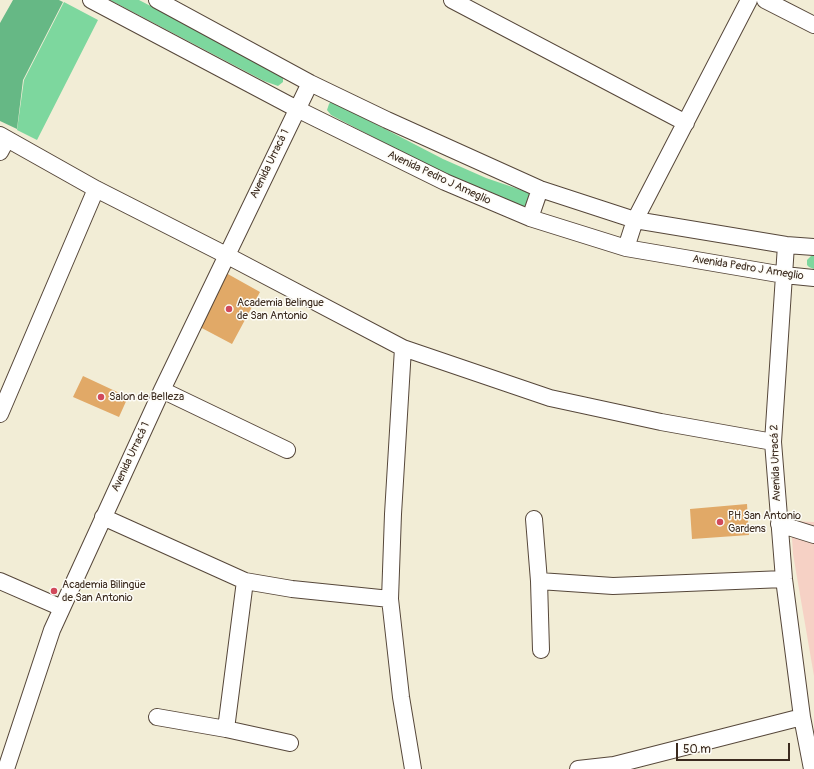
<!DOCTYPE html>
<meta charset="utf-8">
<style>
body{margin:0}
#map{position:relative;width:814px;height:769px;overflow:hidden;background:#f2edd6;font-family:Pangolin,sans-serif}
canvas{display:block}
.scale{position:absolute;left:676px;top:743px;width:114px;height:18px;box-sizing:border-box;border:2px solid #3b2a1e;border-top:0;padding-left:5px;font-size:12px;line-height:14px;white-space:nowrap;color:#3b2a1e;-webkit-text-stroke:3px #fdfcf7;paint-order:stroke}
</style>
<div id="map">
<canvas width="814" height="769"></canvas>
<div class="scale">50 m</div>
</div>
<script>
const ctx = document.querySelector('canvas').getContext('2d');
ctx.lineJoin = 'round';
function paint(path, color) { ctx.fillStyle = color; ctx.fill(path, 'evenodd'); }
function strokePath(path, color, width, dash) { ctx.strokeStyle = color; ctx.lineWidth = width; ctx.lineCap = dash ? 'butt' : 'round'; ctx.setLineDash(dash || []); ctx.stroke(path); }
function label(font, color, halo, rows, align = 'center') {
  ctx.font = font + ' Pangolin,sans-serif'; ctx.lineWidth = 3; ctx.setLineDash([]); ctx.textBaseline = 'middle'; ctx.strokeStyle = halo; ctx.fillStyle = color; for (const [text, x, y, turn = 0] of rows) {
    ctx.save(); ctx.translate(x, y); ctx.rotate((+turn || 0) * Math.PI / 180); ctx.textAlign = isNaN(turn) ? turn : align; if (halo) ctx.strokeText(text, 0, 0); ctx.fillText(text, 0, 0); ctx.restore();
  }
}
paint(new Path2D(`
 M791 521 814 522V676L793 554Z`), '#f6d1c5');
paint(new Path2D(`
 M110 0H139L280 73 283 76V82L278 86 264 81Z
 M64 2 98 20 37 140 17 130 24 80Z
 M331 101 443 159 486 178 530 193 534 202 525 208 438 171 331 115 327 110 329 104Z
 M811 256H814V269L809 267 807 265V260Z`), '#7dd79e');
paint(new Path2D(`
 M13 0H59L63 2 23 80 17 129 0 121V23Z`), '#66b885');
paint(new Path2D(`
 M226 273 260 292 232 344 198 326Z
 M83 376 128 397 119 417 73 397Z
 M747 504 749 535 692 539 690 509Z`), '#e1a967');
const minor = new Path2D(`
 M91 0 297 109 445 182 530 218 626 248 784 275 814 278
 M157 0 310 83 387 120 540 189 635 220 786 245 814 247
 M452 0 686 123
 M765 0 814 25
 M0 135 96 189 226 255 403 348 550 398 661 422 773 442
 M0 152 7 139
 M530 218 540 189
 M786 245 773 442 784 579 802 717 812 769
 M626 248 635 220 749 0
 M403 348 393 514 390 599 401 697 413 769
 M162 390 287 450
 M0 414 96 189
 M103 517 245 581 292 589 390 599
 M534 519 539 581 541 650
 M779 524 814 535
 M0 581 62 608
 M539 581 613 586 784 579
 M157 717 226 729 290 743
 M226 729 245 581
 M6 769 52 630 162 390 310 83
 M578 769 614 765 802 717`);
strokePath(minor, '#56473a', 18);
strokePath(minor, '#fff', 16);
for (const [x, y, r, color] of [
 [229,309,4,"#d1495b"],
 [101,397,4,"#d1495b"],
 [720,522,4,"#d1495b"],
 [54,591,4,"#d1495b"]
]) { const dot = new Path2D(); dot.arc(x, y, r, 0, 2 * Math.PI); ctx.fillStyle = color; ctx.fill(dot); strokePath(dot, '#fdfcf7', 1.5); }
label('11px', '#3b2a1e', '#fdfcf7', [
 ["Avenida Urracá 1",270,164,-64],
 ["Avenida Pedro J Ameglio",439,178,25],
 ["Avenida Pedro J Ameglio",748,268,9],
 ["Avenida Urracá 1",131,457,-65],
 ["Avenida Urracá 2",776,463,-92]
]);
label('11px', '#3b2a1e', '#fdfcf7', [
 ["Academia Belingue",237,303],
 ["de San Antonio",237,316],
 ["Salon de Belleza",109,397],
 ["PH San Antonio",728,516],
 ["Gardens",728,529],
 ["Academia Bilingüe",62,585],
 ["de San Antonio",62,598]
], 'left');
</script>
